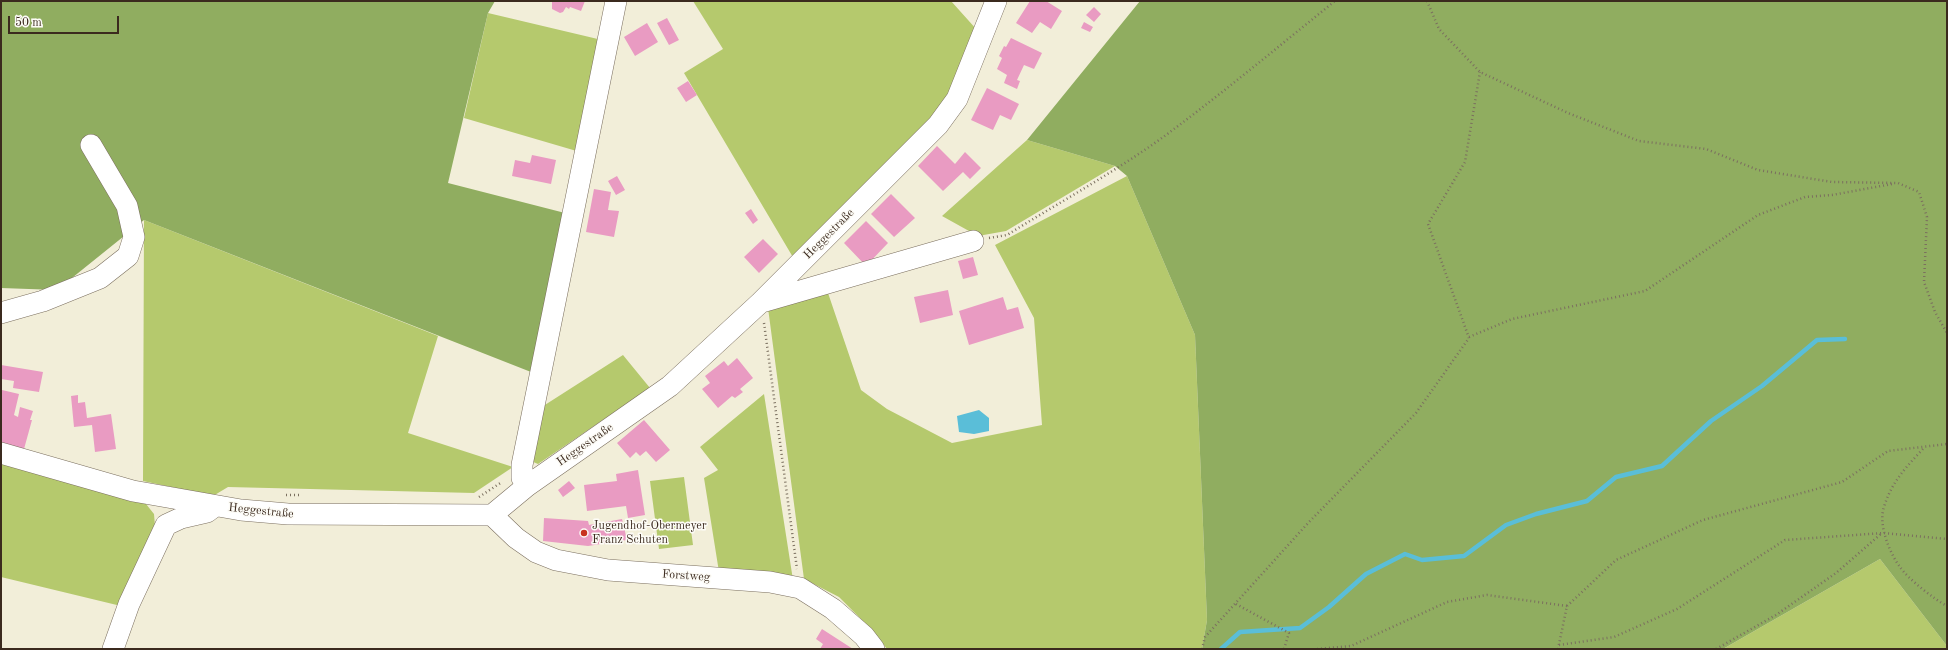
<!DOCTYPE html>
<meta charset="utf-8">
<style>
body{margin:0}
#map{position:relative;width:1948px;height:650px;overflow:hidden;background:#f2eed9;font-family:"Old Standard TT",serif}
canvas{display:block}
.frame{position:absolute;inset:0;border:2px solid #3b2a1e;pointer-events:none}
.scale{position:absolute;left:8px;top:16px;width:111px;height:18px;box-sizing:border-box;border:2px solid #3b2a1e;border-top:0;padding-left:5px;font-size:12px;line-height:14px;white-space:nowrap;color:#3b2a1e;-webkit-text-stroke:3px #fdfcf7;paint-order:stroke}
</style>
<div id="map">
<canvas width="1948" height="650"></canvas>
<div class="frame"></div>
<div class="scale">50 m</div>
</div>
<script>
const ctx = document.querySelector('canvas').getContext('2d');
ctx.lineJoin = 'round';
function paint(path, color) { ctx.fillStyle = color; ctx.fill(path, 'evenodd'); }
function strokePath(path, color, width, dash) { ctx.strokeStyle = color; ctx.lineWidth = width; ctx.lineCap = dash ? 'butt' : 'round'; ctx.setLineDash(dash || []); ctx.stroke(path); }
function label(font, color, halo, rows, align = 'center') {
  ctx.font = font + ' "Old Standard TT",serif'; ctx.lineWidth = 3; ctx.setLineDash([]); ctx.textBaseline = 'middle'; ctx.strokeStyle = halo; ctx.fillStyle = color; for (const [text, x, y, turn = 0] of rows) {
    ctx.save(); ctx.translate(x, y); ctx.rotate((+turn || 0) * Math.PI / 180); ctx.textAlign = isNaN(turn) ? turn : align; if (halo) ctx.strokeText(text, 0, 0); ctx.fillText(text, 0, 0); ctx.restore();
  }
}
paint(new Path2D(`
 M693 1H951L977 30 952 88 943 105 794 259 684 73 723 49Z
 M488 13 602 40 580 152 464 118Z
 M1027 140 1115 166 1006 231 978 236 942 216Z
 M1127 176 1195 335 1207 620 1202 649H887L873 631 839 597 804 579 768 308 828 293 861 390 887 409 952 443 1042 425 1034 318 995 245Z
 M144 220 438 336 408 433 513 467 474 493 228 487 213 496 143 481Z
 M623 355 650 388 538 464 531 461 537 410Z
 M764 394 793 580 719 572 704 478 718 470 700 447Z
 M1 460 146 504 154 514 155 526 121 606 1 577Z
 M684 477 693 545 659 549 650 481Z
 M1880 559 1947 646V649H1723Z`), '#b5c96d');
paint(new Path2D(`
 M1 1H495L488 13 448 183 565 213 531 372 144 220 57 290 1 288Z
 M1140 1H1947V646L1880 559 1723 649H1202L1207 620 1195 335 1127 176 1115 166 1027 140Z`), '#90ad60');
paint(new Path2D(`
 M979 410 989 418V431L974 434 959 432 957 416Z`), '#5abed8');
strokePath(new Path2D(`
 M1221 649 1240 632 1300 628 1329 607 1366 574 1405 554 1422 560 1464 556 1506 525 1536 514 1587 501 1616 477 1662 466 1711 421 1762 386 1817 340 1845 339`), '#5abed8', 4.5);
paint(new Path2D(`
 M552 1H585L581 11 570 7 569 9 566 7 563 12 560 13 552 9Z
 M1030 1H1046L1062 11 1051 29 1040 22 1032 33 1016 23Z
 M1094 7 1101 14 1094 22 1086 15Z
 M667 18 679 40 669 45 657 23Z
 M1084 22 1093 27 1090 32 1081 28Z
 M647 23 658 42 635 56 624 37Z
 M1011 38 1042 53 1034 69 1024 65 1017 80 1020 81 1017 89 1004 83 1007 75 997 69 1002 58 999 56 1004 46 1006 47Z
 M688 81 697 95 686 102 677 88Z
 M987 88 1019 104 1011 120 1000 115 993 130 971 120Z
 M937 146 955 164 965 152 981 168 970 179 963 172 943 191 918 166Z
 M532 155 556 160 551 184 512 176 515 160 530 163Z
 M617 176 625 190 616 195 608 181Z
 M594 189 611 192 608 210 619 211 614 237 586 232Z
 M891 194 915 218 894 237 871 214Z
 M751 209 758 220 753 224 745 213Z
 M866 221 888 243 866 266 844 243Z
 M763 239 778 254 759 273 744 257Z
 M973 257 978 275 963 279 958 261Z
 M948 290 953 315 920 323 914 297Z
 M1003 297 1007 310 1018 307 1024 328 969 345 959 311Z
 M737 358 753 378 740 389 743 392 735 398 732 396 718 408 702 389 710 383 705 376 724 361 728 366Z
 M1 365 43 372 39 392 13 388 14 381 1 379Z
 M2 390 19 394 14 415 18 417 20 407 33 411 30 420H32L24 449 1 443Z
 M78 395V403L85 402 87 418 111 414 116 449 95 452 92 425 74 427 71 396Z
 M644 420 670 450 656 462 646 451 640 456 636 452 630 458 617 443Z
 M638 470 645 515 628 518 626 506 587 511 584 485 617 481 616 474Z
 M569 481 575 488 563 497 558 490Z
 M544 518 588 521 589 525 622 519 627 540 588 546 543 541Z
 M822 629 853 649H820L823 644 816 639Z`), '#e99bc2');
const minor = new Path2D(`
 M762 302 973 241
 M1 313 43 301 100 278 128 256 134 237 127 206 91 145
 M1 453 133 491 241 510 288 514 492 515 527 486 670 386 761 302 938 125 957 99 996 1
 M527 486 522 478V465L616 1
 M492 515 516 538 536 552 556 560 608 570 770 582 800 588 833 609 864 636 874 649
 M113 649 129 604 166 525 181 518 207 512 215 506`);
strokePath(minor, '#7b6f5f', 22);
strokePath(new Path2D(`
 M1427 1 1439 29 1480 72 1568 113 1639 141 1706 149 1758 170 1832 182 1898 183 1919 192 1927 217 1924 282 1935 312 1947 333
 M989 238 1007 235C1060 202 1115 172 1166 135 1224 92 1279 46 1335 1
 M764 323 797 569
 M1469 337 1512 319 1645 291 1758 215 1805 197 1832 195 1892 184
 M1923 449C1906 467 1891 483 1884 507 1878 524 1889 552 1900 567 1907 578 1935 600 1947 606
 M286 495H301
 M479 497 502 482
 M1236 604 1289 633 1284 649
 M1559 645 1614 637 1677 609 1785 540 1883 533 1947 539
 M1202 649 1205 637 1309 522 1416 413 1469 338 1428 224 1465 162 1480 72
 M1317 649 1351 646 1447 602 1487 595 1567 606
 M1558 649 1567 606 1616 560 1703 520 1842 482 1888 451 1947 444
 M1716 649 1776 615 1836 573 1882 533`), '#7b6f5f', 2.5, [1, 3]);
strokePath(minor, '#fff', 21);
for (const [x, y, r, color] of [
 [584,533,4,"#c8321e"]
]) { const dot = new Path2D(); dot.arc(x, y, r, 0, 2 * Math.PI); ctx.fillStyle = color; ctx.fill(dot); strokePath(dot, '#fdfcf7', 1.5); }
label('12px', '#3b2a1e', '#fdfcf7', [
 ["Heggestraße",829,234,-45],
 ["Heggestraße",585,445,-35],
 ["Heggestraße",261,511,6],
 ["Forstweg",686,576,4]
]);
label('12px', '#3b2a1e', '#fdfcf7', [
 ["Jugendhof-Obermeyer",592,526],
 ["Franz Schuten",592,540]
], 'left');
</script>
